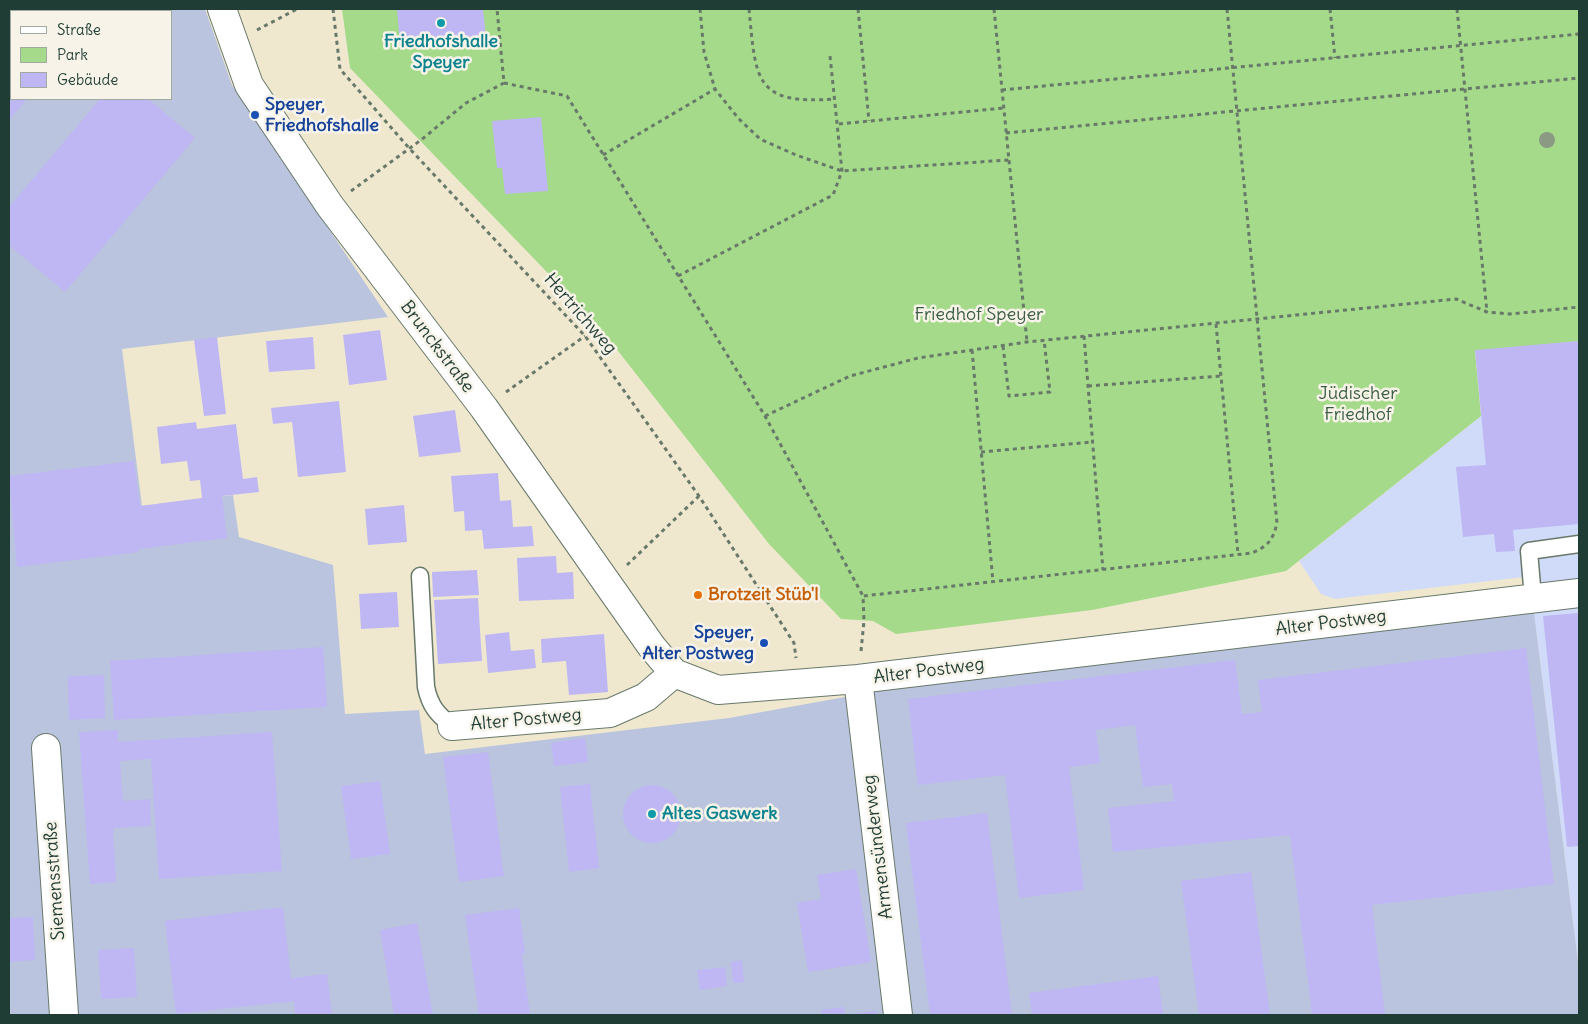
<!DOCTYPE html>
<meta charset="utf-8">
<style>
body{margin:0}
#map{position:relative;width:1588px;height:1024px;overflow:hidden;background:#efe8cf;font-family:Delius,sans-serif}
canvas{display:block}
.frame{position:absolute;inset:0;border:10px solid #1f3d34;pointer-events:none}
.legend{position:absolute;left:10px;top:10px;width:162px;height:90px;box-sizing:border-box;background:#f7f3e8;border:1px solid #a1aaa0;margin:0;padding:6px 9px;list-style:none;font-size:15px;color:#1f3d34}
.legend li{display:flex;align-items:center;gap:10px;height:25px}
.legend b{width:25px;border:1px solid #a1aaa0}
</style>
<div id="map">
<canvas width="1588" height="1024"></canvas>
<div class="frame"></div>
<ul class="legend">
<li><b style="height:6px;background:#fff"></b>Straße</li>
<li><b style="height:14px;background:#a5da8b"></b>Park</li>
<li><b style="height:14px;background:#beb7f3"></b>Gebäude</li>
</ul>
</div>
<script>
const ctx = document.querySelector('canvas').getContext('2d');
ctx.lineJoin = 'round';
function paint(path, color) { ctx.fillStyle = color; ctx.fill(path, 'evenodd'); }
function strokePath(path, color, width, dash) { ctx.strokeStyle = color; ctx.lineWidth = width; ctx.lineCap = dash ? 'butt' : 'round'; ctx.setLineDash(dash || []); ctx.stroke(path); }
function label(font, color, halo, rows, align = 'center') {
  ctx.font = font + ' Delius,sans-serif'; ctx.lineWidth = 5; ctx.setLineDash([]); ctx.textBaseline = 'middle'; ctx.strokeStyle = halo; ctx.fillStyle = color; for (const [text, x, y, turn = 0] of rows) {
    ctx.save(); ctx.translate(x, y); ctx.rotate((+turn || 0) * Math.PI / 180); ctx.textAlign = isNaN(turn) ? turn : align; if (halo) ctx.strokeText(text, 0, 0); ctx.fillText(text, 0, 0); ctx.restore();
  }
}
paint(new Path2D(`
 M1579 341V969L1533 605 1524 577 1335 599 1321 594 1299 561 1481 416 1475 350Z`), '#d0daf9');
paint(new Path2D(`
 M9 9H205L232 85 388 317 122 349 142 506 233 495 239 537 333 565 345 714 419 710 425 754 729 718 889 689 1533 605 1579 969V1015H9ZM11 11H171V99H11Z`), '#bac4de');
paint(new Path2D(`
 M342 9H1579V341L1475 351 1481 416 1286 571 1092 610 896 634 873 621 841 619 769 544 597 324 350 68Z`), '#a5da8b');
paint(new Path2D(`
 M9 9H103L101 11H11V99H27L9 120Z
 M397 9H483L486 36 400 44Z
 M100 99H148L195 138 65 292 9 245V207Z
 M541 117 548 191 505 194 502 168H497L492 121Z
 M380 330 387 380 349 385 343 335Z
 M217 337 226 414 204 416 194 340Z
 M313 337 315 369 269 372 266 341Z
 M1579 341V524L1513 530 1515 551 1496 552 1494 534 1463 537 1456 467 1486 465 1475 350Z
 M339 401 346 472 298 477 292 422 273 424 271 408Z
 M455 410 461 452 419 457 413 416Z
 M196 422 197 429 236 424 243 479 257 477 259 492 222 496 227 538 138 549 139 552 17 567 9 476 134 461 140 506 202 498 200 480 190 481 187 461 161 464 157 427Z
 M498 473 500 501 511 500 513 527 532 526 534 546 484 549 482 530 465 531 464 511 454 512 451 476Z
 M404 505 407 542 368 545 365 509Z
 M556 556 557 573 573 572 574 599 519 601 517 558Z
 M477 570 479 595 433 597 432 572Z
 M397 592 399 627 361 629 359 594Z
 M478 598 482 661 438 664 434 600Z
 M1579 613V846L1567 847 1543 616Z
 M509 632 511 651 534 649 536 668 488 673 485 635Z
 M604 634 608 692 569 695 566 661 542 663 541 639Z
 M323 647 327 707 114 720 110 661Z
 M1526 648 1554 884 1372 905 1385 1015H1312L1290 835 1113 852 1108 808 1174 801 1172 784 1143 787 1135 725 1096 730 1100 763 1069 767 1084 890 1019 898 1005 775 918 785 908 699 1235 660 1242 714 1262 712 1258 680Z
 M104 675 105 718 69 720 68 676Z
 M118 730V742L272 732 282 871 159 879 151 759 120 761 123 801 150 799 151 826 113 828 116 882 90 884 79 732Z
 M585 738 588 762 554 766 551 743Z
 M488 752 504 876 459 882 443 757Z
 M380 781 390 854 351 859 341 786Z
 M590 784 599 868 569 872 560 787Z
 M623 814a29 29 0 1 1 58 0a29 29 0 1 1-58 0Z
 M987 813 1012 1015H930L906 823Z
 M856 869 871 962 808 972 797 903 821 899 817 875Z
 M1251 872 1270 1015H1199L1181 881Z
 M283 907 291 978 327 974 332 1015H295L294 1001 176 1014 165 921Z
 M519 908 525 953 522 954 530 1015H479L465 915Z
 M33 917 35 960 9 962V918Z
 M417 923 433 1015H394L380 930Z
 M134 948 137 997 101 999 98 950Z
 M742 960 744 982 733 983 731 962Z
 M725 967 727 986 700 990 697 970Z
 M1158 976 1163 1015H1032L1029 993Z
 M844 1007 845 1015H821V1010Z
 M877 1011V1015H852V1014Z`), '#beb7f3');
const lane = new Path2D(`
 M420 576 426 687C430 706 437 714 452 726
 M1533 598 1529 551 1579 544`);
const street = new Path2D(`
 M222 9 249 85 330 206 484 408 652 647 674 673 718 690 858 679 1579 593
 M858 679 898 1015
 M452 726 610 713 646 697 674 673
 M46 748 64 1015`);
strokePath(lane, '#68796a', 19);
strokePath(street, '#68796a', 30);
strokePath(new Path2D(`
 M333 9 340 69 409 148 585 336 699 496 794 643 796 658
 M700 9 704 52 715 89 738 118 760 139 796 155 842 171 1009 160
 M749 9C756 80 754 105 835 99
 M858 9 869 121
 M994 9 1027 342
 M1330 9 1335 58
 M1457 9 1487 312
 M257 30 297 9
 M504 83 567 96 765 416 863 596
 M1002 90 1579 34
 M839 124 1004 108
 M1006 133 1579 78
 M603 155 715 89
 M351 191 421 140 466 103 504 83 497 9
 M678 276 833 195 842 171 830 56
 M1216 324 1238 554
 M1084 336 1103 570
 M1003 346 1009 396 1050 392 1044 340
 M972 350 993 582
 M1088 386 1221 376
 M506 392 585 336
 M765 416 850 376 918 358 1027 342 1456 299 1487 312 1510 314 1579 307
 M981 452 1092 442
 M627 565 699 496
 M861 651 864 621 863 596 1252 553C1268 546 1273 540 1277 523L1227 9`), '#68796a', 3, [4, 4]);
strokePath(lane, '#fff', 16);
strokePath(street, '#fff', 28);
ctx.fillStyle = '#8b9b83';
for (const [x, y] of [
 [1547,140]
]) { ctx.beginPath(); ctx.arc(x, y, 8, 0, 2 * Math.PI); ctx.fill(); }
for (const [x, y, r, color] of [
 [441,23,5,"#0f9aa8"],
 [255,115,5,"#1a4fb4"],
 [698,595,5,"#e8710a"],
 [764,643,5,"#1a4fb4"],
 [652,814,5,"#0f9aa8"]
]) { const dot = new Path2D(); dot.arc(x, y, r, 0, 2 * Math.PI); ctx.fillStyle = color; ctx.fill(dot); strokePath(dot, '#f7f3e8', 2); }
label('bold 18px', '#0d838f', '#f7f3e8', [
 ["Friedhofshalle",441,42],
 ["Speyer",441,63],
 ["Altes Gaswerk",662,814,"left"]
]);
label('bold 18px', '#164399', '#f7f3e8', [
 ["Speyer,",265,105],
 ["Friedhofshalle",265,126],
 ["Speyer,",754,633,"right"],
 ["Alter Postweg",754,654,"right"]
], 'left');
label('18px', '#1f3d34', '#f7f3e8', [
 ["Hertrichweg",580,314,49],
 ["Brunckstraße",437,347,53],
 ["Alter Postweg",1331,623,-7],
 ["Alter Postweg",929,671,-7],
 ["Alter Postweg",526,720,-5],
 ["Armensünderweg",878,847,-97],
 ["Siemensstraße",55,881,-94]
]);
label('18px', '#3a5c45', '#f7f3e8', [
 ["Friedhof Speyer",979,315],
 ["Jüdischer",1358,394],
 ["Friedhof",1358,415]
]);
label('bold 18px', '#c56008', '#f7f3e8', [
 ["Brotzeit Stüb'l",708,595]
], 'left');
</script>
